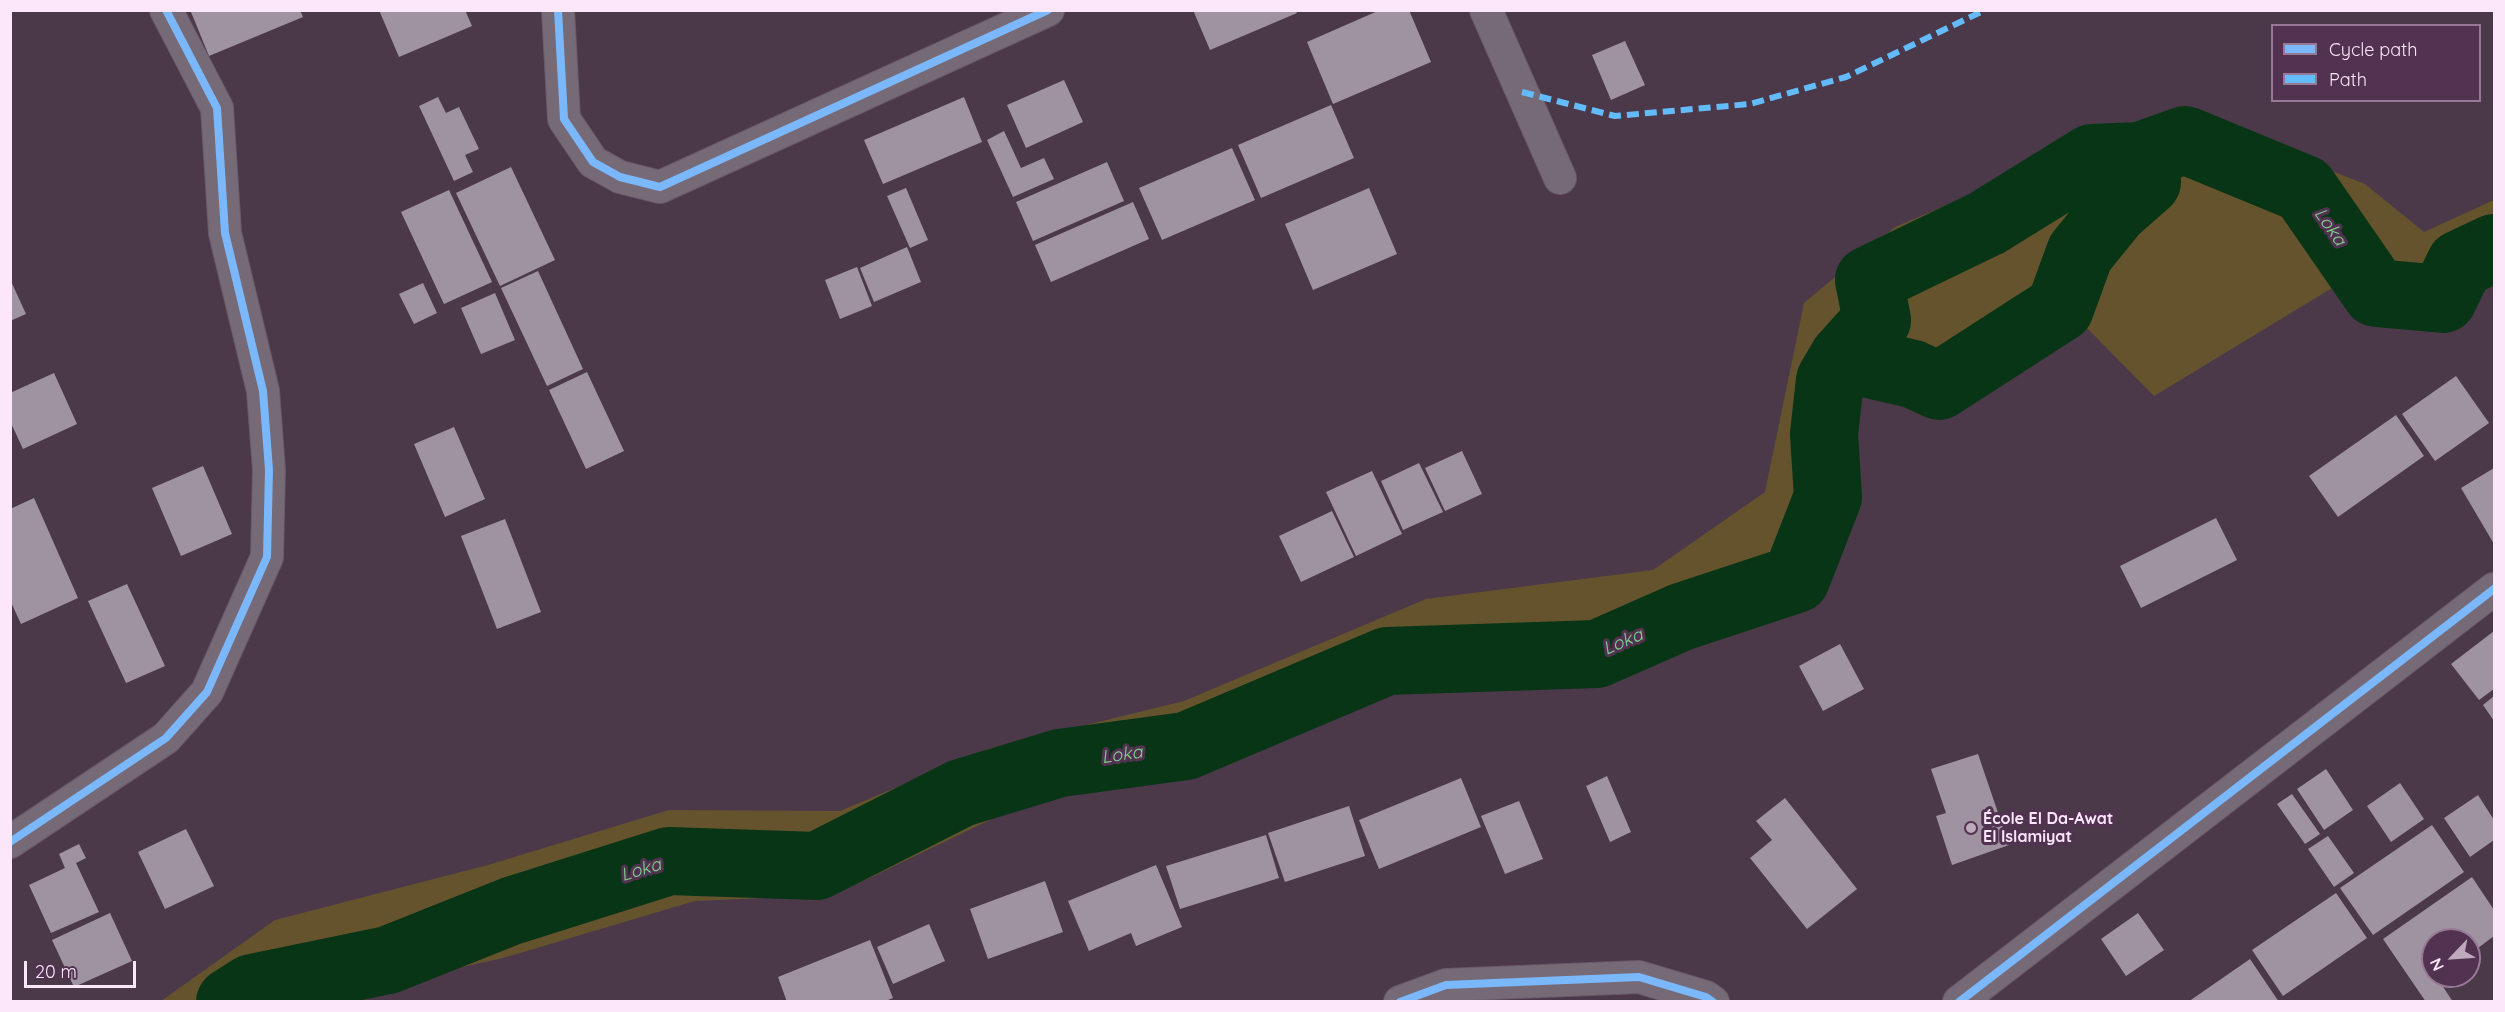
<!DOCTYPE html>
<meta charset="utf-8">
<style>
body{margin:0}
#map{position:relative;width:2505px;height:1012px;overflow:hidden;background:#4b394a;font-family:Quicksand,sans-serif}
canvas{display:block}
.frame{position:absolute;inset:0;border:12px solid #fce7fa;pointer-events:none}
.legend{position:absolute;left:2271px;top:24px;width:210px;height:78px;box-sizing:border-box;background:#523251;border:2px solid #967a95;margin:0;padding:8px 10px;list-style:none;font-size:18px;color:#fce7fa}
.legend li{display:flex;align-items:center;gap:12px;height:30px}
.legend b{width:30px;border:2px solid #967a95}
.north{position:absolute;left:2421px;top:928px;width:60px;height:60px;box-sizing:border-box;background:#523251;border:2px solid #967a95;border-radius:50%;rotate:245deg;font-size:16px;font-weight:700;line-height:24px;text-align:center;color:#fce7fa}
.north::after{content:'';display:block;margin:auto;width:21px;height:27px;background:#beaabc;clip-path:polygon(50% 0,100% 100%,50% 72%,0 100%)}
.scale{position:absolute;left:24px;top:961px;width:112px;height:27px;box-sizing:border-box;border:3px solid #fce7fa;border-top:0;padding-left:8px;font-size:18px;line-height:21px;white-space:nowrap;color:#fce7fa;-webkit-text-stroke:4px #523251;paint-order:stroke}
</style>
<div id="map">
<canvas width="2505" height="1012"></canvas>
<div class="frame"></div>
<ul class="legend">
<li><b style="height:8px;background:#7ab7fb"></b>Cycle path</li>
<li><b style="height:8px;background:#63bbfa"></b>Path</li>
</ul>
<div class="north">N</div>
<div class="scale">20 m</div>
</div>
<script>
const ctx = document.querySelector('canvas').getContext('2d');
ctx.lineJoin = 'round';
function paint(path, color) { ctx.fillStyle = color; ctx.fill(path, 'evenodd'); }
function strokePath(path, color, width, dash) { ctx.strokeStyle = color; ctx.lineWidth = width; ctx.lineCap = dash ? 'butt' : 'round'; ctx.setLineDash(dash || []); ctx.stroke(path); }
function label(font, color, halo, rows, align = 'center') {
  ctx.font = font + ' Quicksand,sans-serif'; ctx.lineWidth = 6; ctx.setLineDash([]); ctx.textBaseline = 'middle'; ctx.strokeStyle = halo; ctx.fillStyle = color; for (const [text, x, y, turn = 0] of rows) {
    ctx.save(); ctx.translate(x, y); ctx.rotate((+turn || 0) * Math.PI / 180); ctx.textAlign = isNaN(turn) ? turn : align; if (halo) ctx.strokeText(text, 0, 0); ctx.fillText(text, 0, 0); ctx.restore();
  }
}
paint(new Path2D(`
 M2212 124 2365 184 2424 232 2494 200V275L2487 278 2436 325 2366 311 2347 279 2154 396 2079 320 1949 412 1855 385 1853 489 1801 586 1603 667 1399 690 1202 771 1048 792 834 895 695 901 503 958 308 1001H161L275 920 488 865 669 810 840 811 988 749 1184 701 1426 599 1653 570 1765 492 1804 303 1895 227 2101 140Z`), '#65532d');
strokePath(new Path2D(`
 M1843 358 1913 374 1939 386 2060 308 2080 253 2114 211 2147 182 2140 156
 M230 1002 252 988 388 960 511 911 669 861 817 866 961 793 1060 763 1186 746 1387 661 1597 654 1681 617 1796 579 1828 497 1824 434 1830 380 1843 358 1877 320 1869 280 1987 223 2092 158 2140 156 2185 140 2304 189 2376 293 2443 299 2460 264 2494 248`), '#083515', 68);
paint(new Path2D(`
 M194 10H300L303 17 209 56 191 12Z
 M379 10H465L472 26 399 57Z
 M1193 10H1295L1297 13 1210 50Z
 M1380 10H1409L1431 62 1333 104 1307 42Z
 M1625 41 1645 85 1611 100 1592 55Z
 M1064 80 1083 122 1026 148 1007 105Z
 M438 97 446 113 459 107 479 149 465 155 473 172 454 181 419 106Z
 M964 97 982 142 883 184 864 140Z
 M1331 105 1354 158 1261 198 1238 145Z
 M1004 131 1021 168 1044 158 1054 179 1013 197 987 140Z
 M1232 148 1255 200 1162 240 1139 188Z
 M1107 162 1124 201 1033 241 1016 202Z
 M511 167 555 260 500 286 456 193Z
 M906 188 928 240 910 248 887 196Z
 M1369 188 1397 254 1313 290 1285 224Z
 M449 190 492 282 444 304 401 212Z
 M1133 202 1149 239 1051 282 1035 245Z
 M907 247 921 282 874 302 860 268Z
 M857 267 872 306 840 319 825 280Z
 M538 271 583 369 547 386 501 288Z
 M10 279 26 314 10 321Z
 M423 283 437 313 414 324 399 294Z
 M495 293 515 340 481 354 461 308Z
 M587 372 624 451 586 469 549 390Z
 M54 373 77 424 23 449 10 421V393Z
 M2456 376 2489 423 2435 461 2402 414Z
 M2396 415 2424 456 2338 517 2309 476Z
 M454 427 485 499 445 517 414 444Z
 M1462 451 1482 494 1445 511 1425 468Z
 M1419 463 1443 512 1403 530 1381 481Z
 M203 466 232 534 181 556 152 488Z
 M2494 468V544L2461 488Z
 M1372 471 1402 534 1356 556 1326 492Z
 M34 498 78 598 21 624 10 600V509Z
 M1332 511 1354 557 1301 582 1279 536Z
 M2216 518 2237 560 2141 608 2120 566Z
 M505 519 541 612 497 629 461 536Z
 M127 584 165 666 126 683 88 601Z
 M2494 631V689L2479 700 2451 664Z
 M1840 644 1864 689 1823 711 1799 666Z
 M2494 696V721L2483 705Z
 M1978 754 2009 845 1952 865 1936 816 1946 813 1931 769Z
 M2326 769 2353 810 2324 830 2297 789Z
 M1607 776 1631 832 1610 842 1586 786Z
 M1461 778 1481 827 1379 869 1359 820Z
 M2400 783 2424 819 2391 842 2367 806Z
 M2292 794 2320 834 2305 844 2277 804Z
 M2478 795 2494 820V840L2470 857 2444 818Z
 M1785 798 1857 889 1807 929 1750 858 1772 840 1756 821Z
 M1519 801 1543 859 1505 874 1481 816Z
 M1349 806 1365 856 1285 882 1268 833Z
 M2432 825 2464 872 2373 935 2340 888Z
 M186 829 214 886 165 909 138 852Z
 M1266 835 1279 878 1180 909 1166 866Z
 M2328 836 2354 873 2334 887 2308 849Z
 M79 844 86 858 76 863 99 912 51 933 29 885 65 868 59 854Z
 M1156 865 1182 927 1136 946 1131 933 1089 951 1068 901Z
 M2472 877 2494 910V936L2478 948 2467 933 2457 940H2433V956L2426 961 2433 972V976H2436L2453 1002H2426L2383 939Z
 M1045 881 1063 932 988 959 970 909Z
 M2336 893 2367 938 2283 996 2252 950Z
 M110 913 132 961 74 987 52 940Z
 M2138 913 2164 950 2126 976 2101 939Z
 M929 924 945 961 893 984 877 947Z
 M870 940 893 998 883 1002H787L778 977Z
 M2250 959 2279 1002H2188Z`), '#9f93a2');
const street = new Path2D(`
 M558 10 564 119 593 162 620 177 660 187 1048 10
 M1486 10 1560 178
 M10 842 166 738 207 692 267 557 269 470 263 391 225 233 217 108 166 10
 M1400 1002 1446 985 1639 977 1706 997 1713 1002
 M1959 1002 2494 589`);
strokePath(street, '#695968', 34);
strokePath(street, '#776a77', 32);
strokePath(new Path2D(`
 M1522 92 1615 116 1750 104 1846 77 1985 10`), '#63bbfa', 6, [12, 6]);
strokePath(new Path2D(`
 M558 10 564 119 593 162 620 177 660 187 1048 10
 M10 842 166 738 207 692 267 557 269 470 263 391 225 233 217 108 166 10
 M1400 1002 1446 985 1639 977 1706 997 1713 1002
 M1959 1002 2494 589`), '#7ab7fb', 8);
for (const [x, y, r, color] of [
 [1971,828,6,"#beaabc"]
]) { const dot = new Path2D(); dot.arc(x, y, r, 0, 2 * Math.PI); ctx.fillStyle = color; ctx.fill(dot); strokePath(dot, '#523251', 2); }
label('bold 16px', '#fce7fa', '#523251', [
 ["École El Da-Awat",1983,819],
 ["El Islamiyat",1983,837]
], 'left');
label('italic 18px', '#81d78f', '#523251', [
 ["Loka",2330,227,55],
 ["Loka",1623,642,-23],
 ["Loka",1122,755,-8],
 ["Loka",641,870,-17]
]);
</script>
